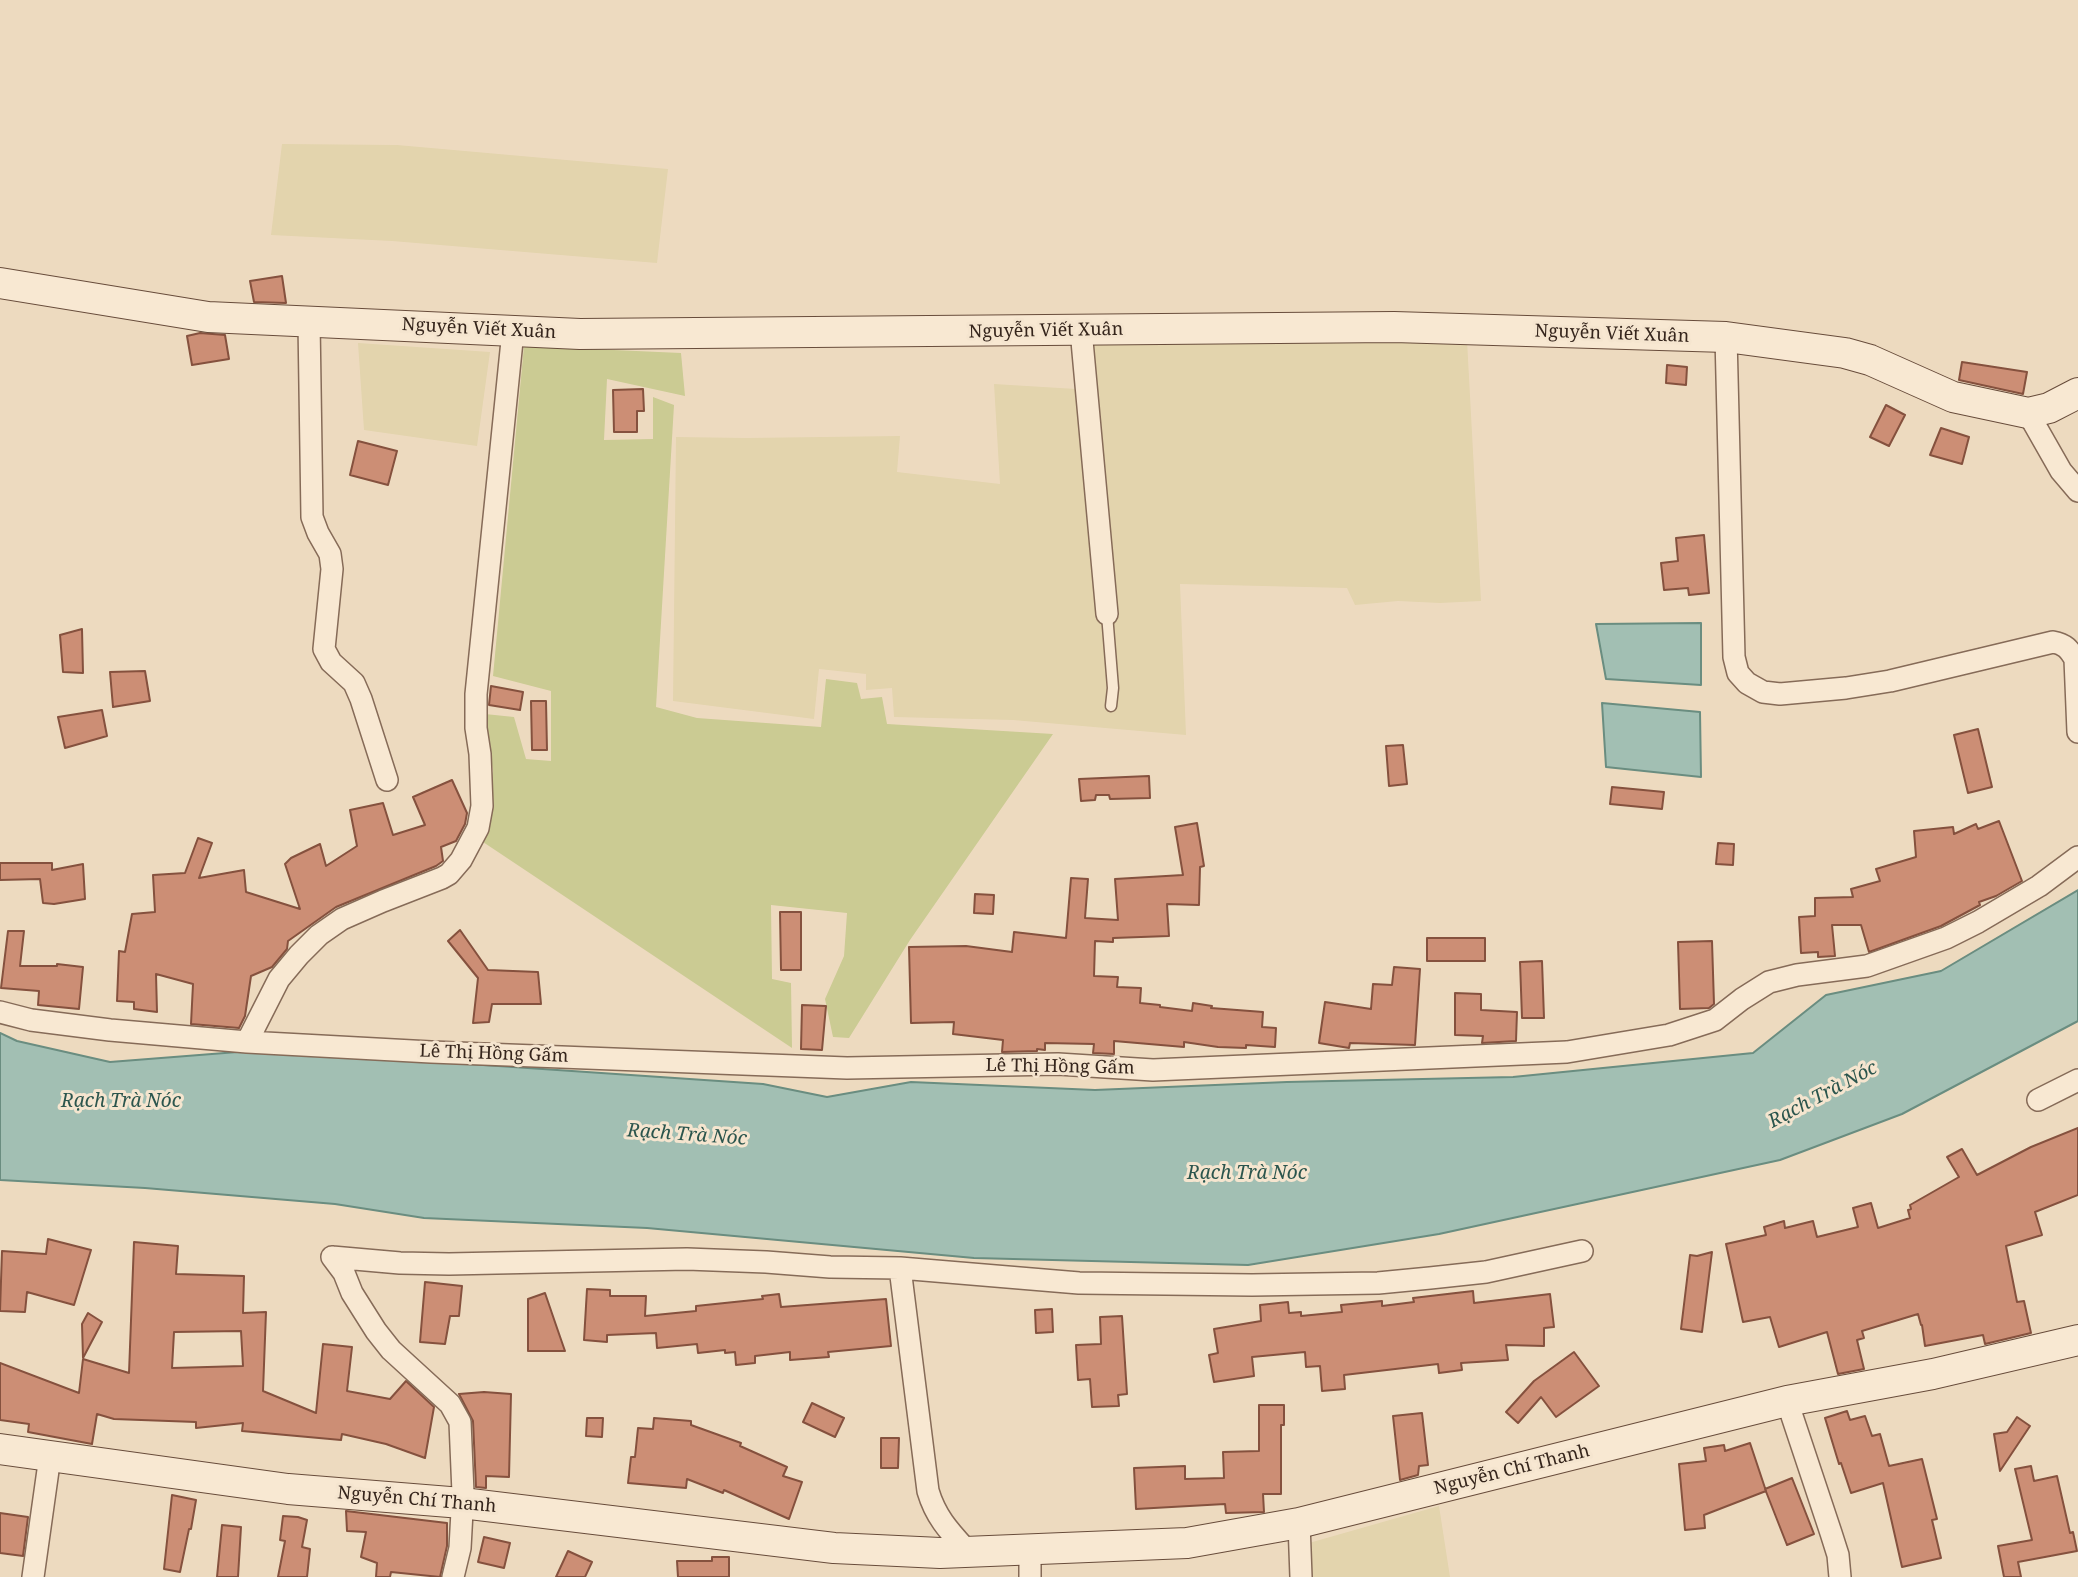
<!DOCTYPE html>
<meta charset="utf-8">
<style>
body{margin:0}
canvas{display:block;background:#eddabf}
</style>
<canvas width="2078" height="1577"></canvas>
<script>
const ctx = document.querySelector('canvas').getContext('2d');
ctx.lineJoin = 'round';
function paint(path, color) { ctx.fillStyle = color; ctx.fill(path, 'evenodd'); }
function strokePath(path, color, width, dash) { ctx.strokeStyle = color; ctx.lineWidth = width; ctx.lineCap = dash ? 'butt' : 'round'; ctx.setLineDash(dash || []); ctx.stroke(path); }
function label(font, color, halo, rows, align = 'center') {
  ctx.font = font + ' "Noto Serif",serif'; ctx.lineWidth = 6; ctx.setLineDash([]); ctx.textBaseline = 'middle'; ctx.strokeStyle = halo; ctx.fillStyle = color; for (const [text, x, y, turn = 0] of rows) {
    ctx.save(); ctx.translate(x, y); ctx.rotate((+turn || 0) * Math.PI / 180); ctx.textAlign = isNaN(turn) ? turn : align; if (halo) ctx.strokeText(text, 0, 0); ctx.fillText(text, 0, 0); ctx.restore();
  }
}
paint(new Path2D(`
 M282 144 397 145 668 169 657 263 392 241 271 235Z
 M1081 330 1467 340 1481 601 1440 603 1398 601 1355 605 1347 588 1180 584 1186 735 1013 720 894 717 892 688 866 690V674L819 669 814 719 673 701 676 437 746 438 900 436 897 472 1000 484 994 384 1076 389Z
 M358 343 490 352 477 446 364 430Z
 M1439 1506 1450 1577H1312L1309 1543Z`), '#e3d4ad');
paint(new Path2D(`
 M524 346 681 353 685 396 607 379 604 440 653 439V397L674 405 656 707 697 718 821 727 826 679 857 683 861 699 882 697 887 724 1053 734 910 940 849 1038 833 1037 825 999 844 956 847 913 771 905 772 979 791 983 792 1048 483 842 493 771 485 714 514 717 526 759 551 761V691L493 676Z`), '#cbcb93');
const water = new Path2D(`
 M1701 623V685L1606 679 1596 624Z
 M1602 703 1700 712 1701 777 1606 767Z
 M2078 890V1021L1902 1114 1780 1160 1439 1234 1248 1265 974 1258 647 1228 424 1218 335 1204 145 1188 0 1180V1033L17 1041 110 1062 263 1050 763 1084 827 1097 911 1082 1095 1090 1287 1082 1513 1077 1753 1053 1826 995 1941 971Z`);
paint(water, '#a2bfb3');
strokePath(water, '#6a8d80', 2);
const building = new Path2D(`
 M282 276 286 303 254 302 250 281Z
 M200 333 225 335 229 359 192 365 187 336Z
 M1962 362 2027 372 2023 394 1959 380Z
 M1667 365 1687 367 1686 385 1666 383Z
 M643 389 644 411H637V432H614L613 390Z
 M1886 405 1905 415 1889 446 1870 437Z
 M1941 428 1969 437 1962 464 1930 455Z
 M358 441 397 451 388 485 350 475Z
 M1704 535 1709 593 1689 595 1688 588 1664 590 1661 563 1678 561 1676 538Z
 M82 629 83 673 63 672 60 635Z
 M145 671 150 701 113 707 110 672Z
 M491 686 523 692 520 710 489 705Z
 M531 701H546L547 750H532Z
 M102 710 107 736 65 748 58 717Z
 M1978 729 1992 787 1968 793 1954 735Z
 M1403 745 1407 784 1389 786 1386 746Z
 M1149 776 1150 798 1110 799 1109 795H1096L1095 800 1081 801 1079 779Z
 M452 780 467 813 465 824 456 841 441 847 443 861 436 866 336 907 288 941 287 949 272 967 251 976 245 1016 239 1028 191 1024 193 984 156 974 157 1012 134 1009V1002L117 1001 119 951 125 952 132 914 155 912 153 875 185 873 198 838 212 843 199 878 244 870 246 892 300 909 285 864 291 858 320 844 326 866 357 846 350 810 383 803 393 835 425 825 413 797Z
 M1612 787 1664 792 1662 809 1610 804Z
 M1999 821 2022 881 1996 896 1979 902 1980 905 1941 926 1869 952 1861 925H1832L1835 956 1818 957V952L1801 953 1799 917 1815 916V898L1853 897 1851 889 1880 881 1876 869 1916 857 1914 831 1953 827 1954 834 1976 824 1978 829Z
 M1197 823 1204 866 1200 867 1199 905 1167 904 1169 936 1113 938V942L1095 941 1094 976 1118 977 1117 987 1141 988 1140 1003 1160 1005V1007L1192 1011 1193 1003 1212 1006 1211 1008 1263 1012 1262 1027 1276 1028 1275 1047 1246 1045V1048L1218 1047 1184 1042V1047L1114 1041V1054L1093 1053 1094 1044 1045 1043V1050L1037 1049V1051L1002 1052 1003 1040 953 1034 954 1022 911 1023 909 947 966 946 1012 952 1014 932 1066 938 1071 878 1088 879 1085 918 1118 920 1115 879 1183 875 1175 827Z
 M1718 843 1734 844 1733 865 1716 864Z
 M0 863H52V870L83 864 85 899 54 904 43 903 40 879 0 880Z
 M975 894 994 895 993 914 974 913Z
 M780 912H801V970H781Z
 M460 930 488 970 538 972 541 1004H492L489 1022 473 1023 478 978 448 941Z
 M8 931H24L20 966H57V964L83 967 79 1009 38 1005 39 991 1 988Z
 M1427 938H1485V961H1427Z
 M1712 941 1714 1004 1709 1008 1680 1009 1678 942Z
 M1542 961 1544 1018H1522L1520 962Z
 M1394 967 1420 969 1415 1045 1350 1043 1349 1048 1319 1043 1325 1002 1371 1009 1373 984 1392 985Z
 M1455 993 1481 994V1010L1517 1012 1516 1041 1482 1043 1483 1036 1455 1035Z
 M802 1005 826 1006 822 1050 801 1049Z
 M2078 1128V1195L2035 1212 2042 1235 2006 1246 2017 1302 2024 1301 2031 1333 1985 1344 1983 1335 1925 1346 1922 1325H1921L1918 1314 1862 1331 1864 1338 1857 1340 1864 1369 1838 1374 1827 1332 1779 1347 1770 1317 1743 1322 1726 1244 1766 1235 1764 1227 1784 1221 1785 1228 1813 1221 1817 1237 1858 1227 1853 1208 1871 1203 1878 1228 1910 1218 1908 1210 1911 1209 1910 1205 1959 1177 1947 1157 1962 1149 1977 1175 2031 1147Z
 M48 1239 91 1250 74 1305 27 1292 25 1312 0 1311 2 1251 46 1254Z
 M134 1242 178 1246 176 1274 244 1276 243 1313 266 1312 263 1391 316 1413 323 1344 352 1347 347 1391 390 1399 406 1381 434 1407 425 1458 386 1444 342 1434 341 1440 242 1431 243 1423 196 1428V1422L114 1419 97 1414 92 1444 28 1432 29 1424 0 1420V1363L79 1393 83 1359 129 1373ZM241 1331 243 1366 172 1368 174 1332Z
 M1712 1252 1702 1332 1681 1329 1690 1255 1697 1256Z
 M425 1282 462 1286 459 1316H450L445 1344 420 1342Z
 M587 1289 610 1290V1296H646L645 1316 696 1311V1306L763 1299 762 1296 779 1294 781 1307 886 1299 891 1346 828 1352 829 1357 790 1360V1352L755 1356V1363L736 1365 735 1352 725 1353V1350L698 1353 697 1344 657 1348 656 1333 607 1335V1342L584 1340Z
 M1473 1291 1474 1303 1550 1294 1554 1327 1544 1328V1346L1506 1345 1508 1360 1461 1363 1462 1370 1439 1373 1438 1364 1344 1375 1345 1389 1322 1391 1320 1366 1306 1367 1305 1352 1252 1357 1254 1376 1214 1382 1209 1355 1218 1353 1214 1329 1261 1321 1260 1305 1288 1302 1289 1313 1301 1312V1316L1342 1312 1341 1305 1382 1301V1306L1414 1302 1413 1298Z
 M545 1293 557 1328 565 1351H528V1299Z
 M1052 1309 1053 1332 1036 1333 1035 1310Z
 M88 1313 102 1322 83 1358 82 1324Z
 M1122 1316 1127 1394 1118 1395 1119 1406 1092 1407 1090 1379 1078 1380 1076 1345 1101 1344 1100 1317Z
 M1574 1352 1599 1386 1556 1417 1541 1397 1518 1423 1506 1412 1534 1381Z
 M484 1392 511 1394 509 1477 486 1476V1488L476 1487 473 1421 459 1394Z
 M812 1403 844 1418 835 1437 803 1422Z
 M1259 1405H1284V1425H1281V1494H1263L1264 1512 1226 1513 1225 1504 1136 1509 1134 1468 1185 1466V1479L1224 1478 1223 1452 1259 1451Z
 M1847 1411 1850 1420 1865 1416 1872 1436 1880 1434 1889 1466 1922 1459 1937 1519 1932 1520 1941 1558 1902 1567 1883 1483 1851 1493 1841 1463 1839 1464 1825 1418Z
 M1422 1413 1428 1465 1419 1466 1418 1475 1400 1480 1393 1416Z
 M2017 1417 2030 1426 2000 1471 1994 1434 2007 1432Z
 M587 1418H603L602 1437 586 1436Z
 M654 1418 691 1421V1425L741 1443 740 1446 787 1467 783 1476 802 1482 789 1519 724 1490 723 1493 687 1479 686 1488 628 1483 631 1457H635L638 1428 653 1429Z
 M881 1438H899L898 1468H881Z
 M1750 1443 1766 1491 1704 1515 1705 1528 1685 1530 1679 1464 1706 1461 1704 1448 1724 1445 1725 1451Z
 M2031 1466 2034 1481 2057 1476 2070 1533 2073 1532 2077 1551 2018 1562 2021 1577H2004L1998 1546 2032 1540 2015 1469Z
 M1792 1478 1814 1534 1787 1545 1765 1489Z
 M172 1495 196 1500 191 1529H189L180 1572 164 1569Z
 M346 1511 447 1523V1546L440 1577 391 1572 390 1577H376L377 1563 361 1557 366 1532 347 1531Z
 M0 1513 28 1517 23 1556 0 1553Z
 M283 1516 298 1517 307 1520 302 1547 310 1549 307 1577H278L285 1541 280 1540Z
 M222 1525 241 1527 238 1577H217Z
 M484 1537 510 1543 504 1568 478 1562Z
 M568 1551 592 1562 585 1577H556Z
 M712 1557H729V1577H678L677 1561H712Z`);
paint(building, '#cc8e75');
strokePath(building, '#85513e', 2);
const lane = new Path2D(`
 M1107 614 1113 688 1111 706`);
const street = new Path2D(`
 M309 322 312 517 318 533 330 554 332 569 324 649 331 662 354 683 361 699 387 780
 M1081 330 1107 614
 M1726 337 1734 657 1738 673 1747 683 1763 692 1780 694 1846 688 1890 681 2053 642C2065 644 2069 649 2075 659L2078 732
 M2028 413 2061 471 2078 491
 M0 1012 31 1020 110 1030 247 1042 431 1052 847 1068 1058 1064 1153 1070 1567 1052 1669 1035 1715 1020 1742 999 1769 982 1797 975 1867 966 1946 938 1978 922 2039 886 2078 857
 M247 1042 279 979 299 955 319 935 342 919 383 901 442 878 449 874 461 860 478 828 482 806 480 754 476 728V694L513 331
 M2038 1100 2078 1080
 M332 1257 400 1263 449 1264 687 1259 766 1262 830 1267 900 1268 1079 1283 1252 1285 1378 1283 1430 1278 1486 1272 1582 1251
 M332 1257 344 1273 352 1293 376 1331 391 1350 450 1404 460 1422 463 1493 460 1548 453 1577
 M900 1268 928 1491C936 1518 950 1532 969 1553
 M1787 1401 1831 1533 1838 1555 1840 1577
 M1299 1523 1301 1577
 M33 1577 50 1456
 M1030 1577V1551`);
const secondary = new Path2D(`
 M0 283 208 317 580 334 1394 327 1726 337 1845 353 1870 360 1953 397 2028 413 2049 408 2078 393
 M0 1449 288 1489 462 1503 834 1548 940 1553 1187 1543 1299 1523 1787 1401 1933 1374 2078 1340`);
strokePath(lane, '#866b58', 13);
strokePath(street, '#866b58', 24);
strokePath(secondary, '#684c3b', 32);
strokePath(lane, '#f8e8d2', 10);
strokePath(street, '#f8e8d2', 21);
strokePath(secondary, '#f8e8d2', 30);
label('18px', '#35251c', '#f5e5cf', [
 ["Nguyễn Viết Xuân",479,329,3],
 ["Nguyễn Viết Xuân",1046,331,-1],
 ["Nguyễn Viết Xuân",1612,334,2],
 ["Lê Thị Hồng Gấm",494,1054,2],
 ["Lê Thị Hồng Gấm",1060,1067,1],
 ["Nguyễn Chí Thanh",1512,1470,-14],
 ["Nguyễn Chí Thanh",417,1500,5]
]);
label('italic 19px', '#2b554d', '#f5e5cf', [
 ["Rạch Trà Nóc",1823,1095,-28],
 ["Rạch Trà Nóc",121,1102],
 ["Rạch Trà Nóc",687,1135,4],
 ["Rạch Trà Nóc",1247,1174]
]);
</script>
